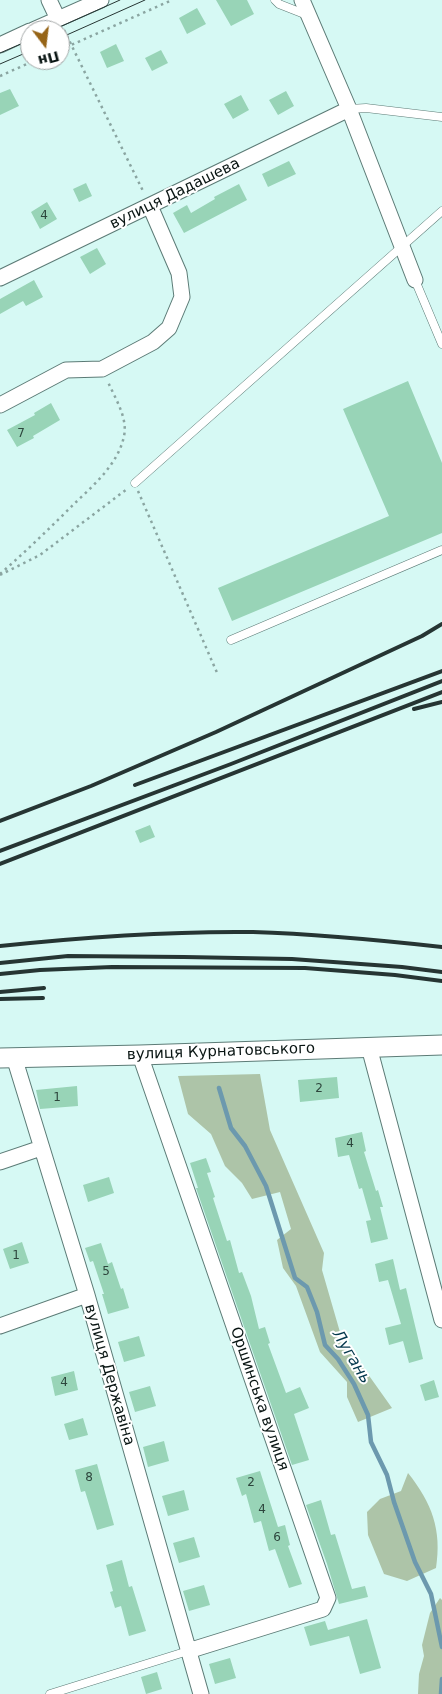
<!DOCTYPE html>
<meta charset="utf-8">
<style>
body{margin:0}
#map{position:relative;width:442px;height:1694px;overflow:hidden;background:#d6f9f4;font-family:"DejaVu Sans",sans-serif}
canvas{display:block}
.north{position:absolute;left:20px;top:20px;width:50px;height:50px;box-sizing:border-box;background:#fff;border:1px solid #9da1a1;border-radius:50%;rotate:165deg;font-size:14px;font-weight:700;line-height:20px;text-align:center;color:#091513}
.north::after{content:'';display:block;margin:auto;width:18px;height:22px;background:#966417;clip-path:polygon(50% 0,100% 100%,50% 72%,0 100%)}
</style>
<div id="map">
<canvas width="442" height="1694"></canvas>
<div class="north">Пн</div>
</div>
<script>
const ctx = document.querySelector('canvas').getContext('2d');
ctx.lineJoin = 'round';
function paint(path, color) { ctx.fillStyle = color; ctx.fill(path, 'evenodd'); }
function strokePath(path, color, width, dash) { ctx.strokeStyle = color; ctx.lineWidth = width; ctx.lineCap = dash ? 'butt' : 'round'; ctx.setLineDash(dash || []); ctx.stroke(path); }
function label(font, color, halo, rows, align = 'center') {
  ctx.font = font + ' "DejaVu Sans",sans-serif'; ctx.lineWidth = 4; ctx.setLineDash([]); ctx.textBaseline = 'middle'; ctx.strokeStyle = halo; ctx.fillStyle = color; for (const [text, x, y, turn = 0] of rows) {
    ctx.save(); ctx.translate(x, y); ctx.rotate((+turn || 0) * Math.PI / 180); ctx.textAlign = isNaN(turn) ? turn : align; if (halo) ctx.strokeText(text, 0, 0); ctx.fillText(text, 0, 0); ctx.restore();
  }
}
paint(new Path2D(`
 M260 1074 270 1130 324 1253 322 1270 344 1346 365 1370 392 1408 358 1422 347 1397V1382L320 1352 296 1286 283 1268 277 1240 291 1229 280 1192 252 1199 242 1183 225 1166 211 1134 188 1114 178 1076Z
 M408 1473C432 1503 442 1530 436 1568L407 1581 384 1574 368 1535 367 1512 380 1499 401 1491Z
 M440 1598 442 1600V1694H418L419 1674 424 1656 422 1645 430 1613Z`), '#adc4a8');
strokePath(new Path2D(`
 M219 1088 231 1128 245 1146 266 1186 295 1278 307 1287 317 1312 325 1345 338 1359 354 1384 368 1415 371 1442 387 1475 394 1502 415 1562 431 1594 442 1647
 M441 1694 442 1679`), '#6c99ae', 4.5);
paint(new Path2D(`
 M216 0H247L254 14 231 26Z
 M197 8 206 24 187 34 179 18Z
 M116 44 124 61 107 68 100 52Z
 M161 50 168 63 152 71 145 58Z
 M10 89 19 106 0 115V93Z
 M286 91 294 106 278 115 269 100Z
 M241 95 249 110 233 119 224 104Z
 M289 161 296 174 268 187 262 174Z
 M86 183 92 196 79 202 73 189Z
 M239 184 247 200 184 233 173 213 187 205 191 213 215 199 214 197Z
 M47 202 57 219 40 229 31 212Z
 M97 248 106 264 90 274 80 257Z
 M34 280 43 297 26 306 23 301 0 314V299Z
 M408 381 442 463V533L232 621 218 588 389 516 343 409Z
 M51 403 60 420 33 436 34 438 17 447 7 430 35 415 34 413Z
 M150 825 155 837 140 843 135 831Z
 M337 1077 339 1098 300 1102 298 1080Z
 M77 1086 78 1106 40 1109 36 1090Z
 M362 1132 366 1151 364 1152 376 1191 378 1190 383 1207H380L388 1239 371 1243 366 1221 371 1220 362 1188 359 1189 349 1155 338 1157 335 1138Z
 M206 1158 211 1172 207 1173 215 1197 213 1198 227 1241 230 1240 239 1273 242 1272 251 1296 259 1329 265 1327 270 1343 268 1344 286 1393 300 1387 309 1408 294 1414 309 1460 292 1465 196 1188H198L190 1163Z
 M109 1177 114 1193 88 1202 83 1185Z
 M22 1242 29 1263 10 1269 3 1249Z
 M101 1243 108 1264 112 1262 121 1289 123 1288 129 1308 108 1314 102 1294H104L93 1261 90 1262 85 1248Z
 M393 1259 400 1290 406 1288 423 1359 409 1363 403 1341 389 1345 385 1328 401 1324 388 1280 379 1282 375 1264Z
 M139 1336 145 1356 124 1362 118 1342Z
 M74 1371 78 1390 55 1396 51 1377Z
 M434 1380 439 1397 425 1401 420 1385Z
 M150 1386 156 1406 135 1412 129 1392Z
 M83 1418 88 1435 69 1440 64 1424Z
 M164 1441 169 1461 148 1467 143 1447Z
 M97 1464 114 1525 97 1530 85 1491 81 1492 75 1470Z
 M260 1471 278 1527 285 1525 290 1545 288 1546 302 1584 289 1588 275 1549 269 1551 261 1521 254 1523 246 1494 242 1496 236 1478Z
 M184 1490 189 1510 168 1516 162 1496Z
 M321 1500 331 1535 335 1534 352 1589 365 1586 368 1597 339 1604 327 1564 306 1505Z
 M194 1537 200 1557 179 1563 173 1543Z
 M122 1560 129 1587 132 1586 146 1631 129 1636 121 1606 115 1608 110 1592 113 1591 106 1565Z
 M204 1585 210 1605 189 1611 183 1591Z
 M367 1619 381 1668 360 1674 349 1636 310 1646 304 1627 325 1621 328 1630Z
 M230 1658 236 1678 215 1684 209 1664Z
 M157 1672 162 1689 146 1694 141 1677Z`), '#98d4b7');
const service = new Path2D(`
 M275 0 279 4 307 15
 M349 109 366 108 442 117
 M415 280 442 344
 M135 483 442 211
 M231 640 442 550
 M50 1694 188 1651`);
const minor = new Path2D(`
 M49 0 58 19
 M302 0 349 109 415 280
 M33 30 101 0
 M0 45 30 31
 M0 278 349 109
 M0 405 66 370 102 369 153 342 169 328 182 297 179 273 150 206
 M369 1047 442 1320
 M140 1055 328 1598 323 1609 188 1651
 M14 1057 87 1295 201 1694
 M0 1162 41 1148
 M0 1326 87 1295`);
const tertiary = new Path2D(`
 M0 1058 140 1055 442 1045`);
strokePath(service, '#5c7b76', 9);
strokePath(minor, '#5c7b76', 17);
strokePath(tertiary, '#5c7b76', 21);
strokePath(new Path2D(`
 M64 30 144 193
 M60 50 172 0
 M0 76 36 60
 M138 491 218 675
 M0 574C24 553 47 531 70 508 90 488 118 466 124 436 128 418 115 398 108 382
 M0 575 40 555 127 489`), '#8aa5a1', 2.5, [2.5, 4]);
strokePath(service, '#fff', 8);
strokePath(minor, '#fff', 15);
strokePath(tertiary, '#fff', 19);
strokePath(new Path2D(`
 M53 30 120 0
 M60 38 145 0
 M0 53 30 40
 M0 64 30 51`), '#263533', 1);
strokePath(new Path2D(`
 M414 709 442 702
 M135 785 442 671
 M0 821 91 786 216 732 422 636 442 624
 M0 851 231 764 442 681
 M0 864 442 692
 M0 946C84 937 169 931 253 932 316 934 379 940 442 947
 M0 963 68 956 184 957 292 959 402 967 442 972
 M0 974 40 970 112 967 305 968 395 975 442 981
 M0 992 44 988
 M0 999 43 998`), '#263533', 4);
label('12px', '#2d453c', null, [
 ["4",44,216],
 ["7",21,434],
 ["2",319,1089],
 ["1",57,1098],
 ["4",350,1144],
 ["1",16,1256],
 ["5",106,1272],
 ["4",64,1383],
 ["8",89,1478],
 ["2",251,1483],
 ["4",262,1510],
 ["6",277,1538]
]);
label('15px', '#091513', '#fff', [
 ["вулиця Дадашева",175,194,-26],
 ["вулиця Курнатовського",221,1052,-2],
 ["вулиця Державіна",109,1375,74],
 ["Оршинська вулиця",259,1399,71]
]);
label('italic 16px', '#03374c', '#fff', [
 ["Лугань",351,1357,59]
]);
</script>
